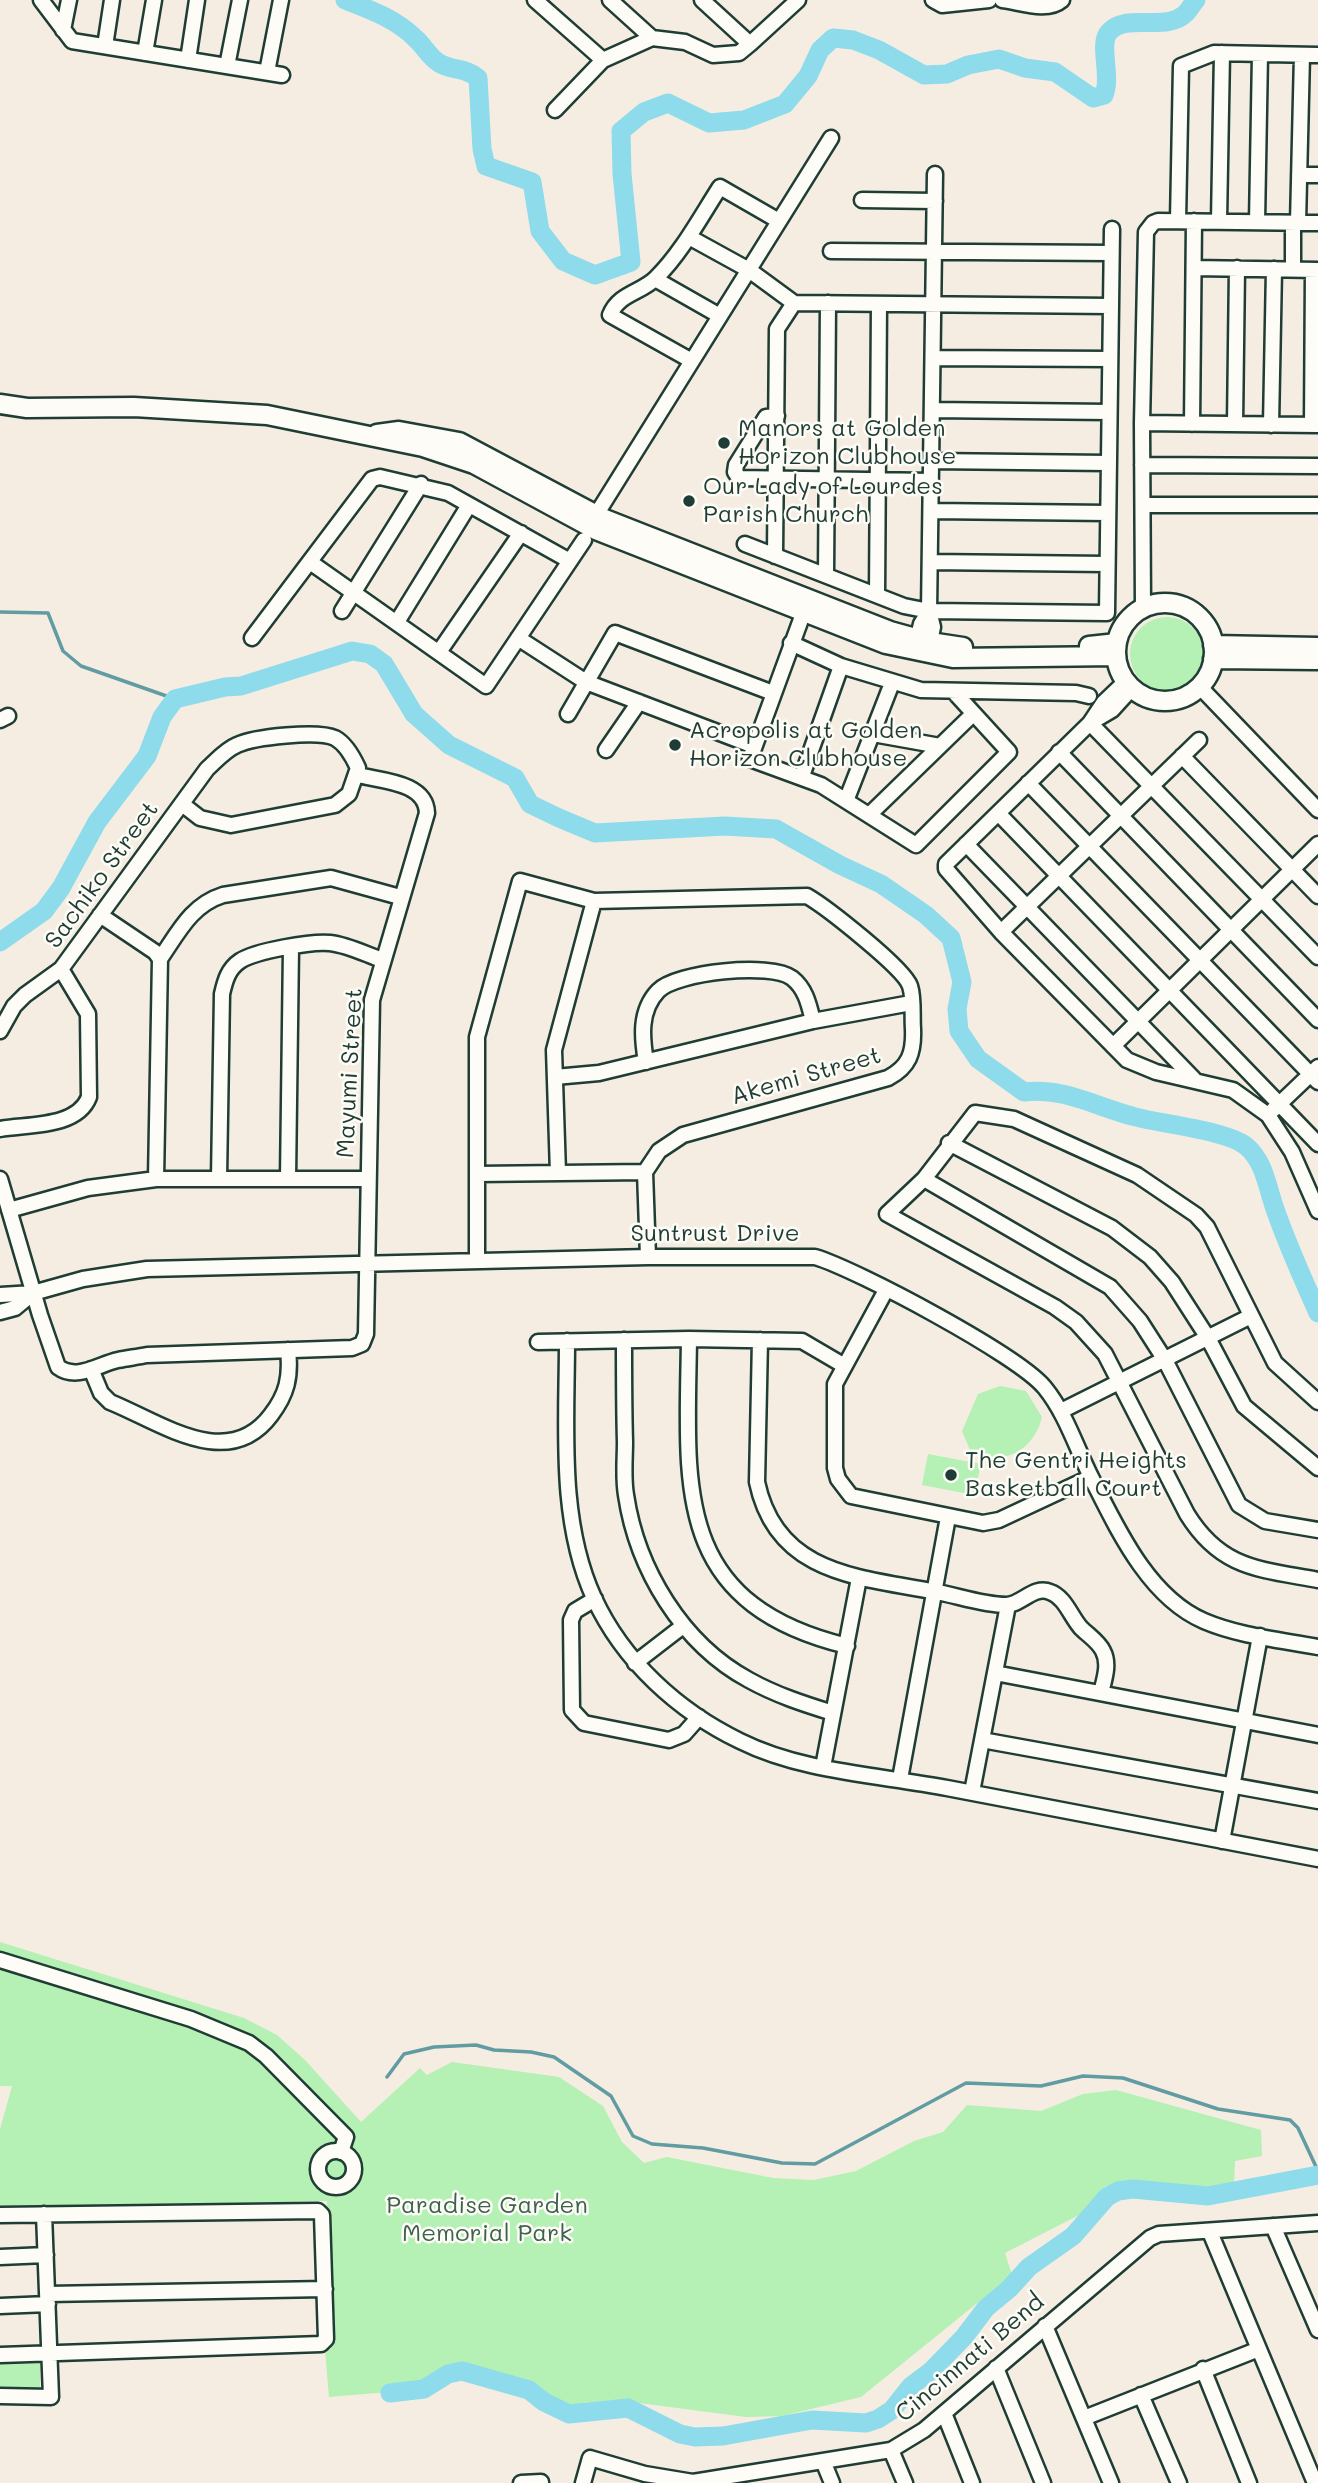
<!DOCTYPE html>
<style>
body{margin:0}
canvas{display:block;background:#f5ede1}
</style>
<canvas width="1318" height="2483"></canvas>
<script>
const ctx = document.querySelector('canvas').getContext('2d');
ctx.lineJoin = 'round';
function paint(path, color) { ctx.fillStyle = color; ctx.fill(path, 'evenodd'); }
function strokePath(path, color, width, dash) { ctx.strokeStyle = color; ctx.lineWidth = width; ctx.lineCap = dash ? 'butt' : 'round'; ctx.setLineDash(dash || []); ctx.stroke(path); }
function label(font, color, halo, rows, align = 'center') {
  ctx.font = font + ' Mali,sans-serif'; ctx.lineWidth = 5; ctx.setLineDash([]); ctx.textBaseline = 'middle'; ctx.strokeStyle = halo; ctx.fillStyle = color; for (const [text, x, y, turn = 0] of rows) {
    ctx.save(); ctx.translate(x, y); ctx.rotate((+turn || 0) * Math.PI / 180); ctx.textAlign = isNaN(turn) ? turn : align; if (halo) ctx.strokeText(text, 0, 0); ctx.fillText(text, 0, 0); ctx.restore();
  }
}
paint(new Path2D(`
 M1130 654a37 37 0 1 1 74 0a37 37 0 1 1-74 0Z
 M1000 1386 1026 1391 1042 1417C1034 1451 1002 1468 970 1450L962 1431 978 1394Z
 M928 1454 981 1464 974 1495 922 1485Z
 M0 1942 244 2018 277 2035 305 2060 361 2122 420 2068 427 2075 452 2062 559 2077 603 2106 622 2142 644 2163 667 2157 773 2178 814 2180 856 2171 914 2141 943 2132 967 2105 1041 2111 1083 2094 1116 2090 1261 2130 1262 2156 1235 2161 1234 2185 1160 2192 1120 2182 1105 2187 1081 2214 1005 2253 1012 2275 861 2397 782 2416 746 2417 616 2400 582 2403 580 2415 558 2410 529 2390 462 2371 448 2374 424 2389 329 2397 325 2350 331 2349 327 2201 0 2210V2129L12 2086H0Z
 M0 2360 40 2361V2394L0 2393Z`), '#b5f0b5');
strokePath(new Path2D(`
 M0 612 48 613 63 651 81 666 175 699
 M387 2077 404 2054 434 2047 476 2045 494 2050 531 2052 554 2057 611 2096 633 2136 652 2144 703 2148 782 2163 815 2164 966 2083 1041 2086 1083 2076 1123 2078 1218 2109 1290 2120 1298 2128 1318 2171`), '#619ca2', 3.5);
strokePath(new Path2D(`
 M345 0C371 10 396 19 416 39 424 46 429 57 439 63 452 71 465 67 478 78L482 149 486 166 532 182 540 231 563 261 595 275 631 262 622 174 621 131 644 112 668 103 709 123 744 120 785 104 808 76 820 50 833 38 853 40 879 50 924 75 947 74 968 65 999 59 1025 68 1055 72 1093 98 1104 95C1112 76 1098 44 1109 32 1127 12 1166 33 1186 13 1190 9 1192 4 1196 0
 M0 942 44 911 61 888 97 822 147 756 162 717 175 699 225 687 241 686 352 651 370 654 384 664 414 714 449 745 515 778 530 804 559 818 595 833 725 826 776 829 840 865 881 884 926 915 951 938 962 982 957 1009 959 1031 978 1059 1024 1092C1062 1087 1095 1106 1132 1116 1159 1124 1226 1130 1246 1146 1265 1162 1267 1187 1275 1209 1287 1244 1303 1279 1318 1313
 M390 2393 424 2389 448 2374 462 2371 529 2390 544 2402 569 2414 628 2408 680 2434 695 2437 723 2436 812 2420 866 2423 878 2419 892 2410 911 2386 931 2371 964 2337 986 2308 1009 2289 1029 2267 1073 2236 1107 2197 1118 2191 1133 2189 1208 2196 1318 2175`), '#8ddbeb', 19);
const minor = new Path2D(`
 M41 0 72 41 282 75
 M535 0 603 60
 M610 0 652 38
 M702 0 750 44 798 0
 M933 0 942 5 989 0
 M1002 0C1020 2 1047 13 1062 0
 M63 30 69 0
 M105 46 112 0
 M145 53 154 0
 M188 60 197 0
 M227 66 240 0
 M267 72 281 0
 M555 110 603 60 652 38 685 42 713 55 739 53 750 44
 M1299 175H1318
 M862 200 935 201
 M1178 221 1181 66 1214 53 1318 55
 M1219 221 1222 53
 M1257 222 1260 54
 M1293 223V269
 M1298 223 1302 55
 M689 237 749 270 794 303
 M831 251 1111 253
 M1194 268 1318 270
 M655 279 720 316
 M933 358 1110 359
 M692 361 610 315C619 293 641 293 656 278 682 252 700 218 720 187L779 221
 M932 410 1109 412
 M777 416 766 417 736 465 735 472 739 478 931 481
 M1142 423 1318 425
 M1192 424 1194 221
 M1235 424 1237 268
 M1271 425 1274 269
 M1312 425 1313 270
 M931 461 1108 463
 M1142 465 1318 466
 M1143 505H1318
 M931 511 1108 513
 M596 515 831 138
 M745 544 904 606 929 611 1107 613 1112 229
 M775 556 777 329 794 303 1111 306
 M310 562 486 686 584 540
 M930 562 1107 564
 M826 575 828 303
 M877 595 879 304
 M807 603 750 759 821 785 916 845 1009 752 955 693
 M1143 608 1142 423 1146 232 1153 223 1158 221 1318 223
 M342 611 421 484
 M397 622 469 505
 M252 638 372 479 380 477 448 493 570 561
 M518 638 586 682 754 746
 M791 643 841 666 921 690 1076 693 1089 696
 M915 649 921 624 929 611
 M928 651 933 627 929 611 935 174
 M439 652 521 533
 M1126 681 1104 702 1090 723 946 864V869L1001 932 1127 1060 1156 1072 1233 1090 1268 1115 1292 1152 1318 1211
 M1199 686 1318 810
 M568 714 615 633 773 693
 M0 720 8 716
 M1095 720 1112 710 1132 688
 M1090 723 1318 957
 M873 734 940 746
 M606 750 639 702
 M1059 752 1318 1020
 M1182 756 1318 896
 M802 776 841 666
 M1028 783 1318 1082
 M846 801 892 683
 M998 813 1318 1144
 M869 815 973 714
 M966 844 1194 1079
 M100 915 155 952 160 959 156 1179
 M1001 932 1199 740
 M160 959C178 933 191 905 223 895L331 878 400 897
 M0 1031 14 1006 25 995 61 969 207 769C216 761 225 750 237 745 254 737 318 730 335 738 346 744 353 757 358 768L349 794 335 805 231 825 200 818 182 804
 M1113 1046 1318 844
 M646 1062C642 1038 639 1011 658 991 676 972 771 962 792 978 806 989 809 1005 813 1021
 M555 1077 599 1073 813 1021 911 1003
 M1273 1110 1318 1067
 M0 1129C28 1124 77 1128 89 1097L88 1014 61 969
 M949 1143 1112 1228 1150 1257 1172 1282 1208 1338 1244 1406 1318 1468
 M558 1173 554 1050 594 901
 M477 1174 645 1172
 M219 1178 222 994C225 981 228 969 240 961 255 951 312 941 330 943 348 945 365 954 382 960
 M288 1178 291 948
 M0 1179 40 1315 58 1367C77 1381 99 1364 118 1360 128 1358 137 1357 147 1355L352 1348 362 1344 366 1334 372 1000 427 813C426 782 382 781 358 775
 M924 1179 1110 1287 1140 1321 1165 1360 1239 1505 1265 1521 1318 1530
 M9 1210 88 1188 156 1179H367
 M477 1261V1037L520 881 594 901 807 896C826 907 904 968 910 986 914 998 912 1016 913 1029 914 1053 909 1067 888 1078L683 1135 659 1151 645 1172 648 1257
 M886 1290 835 1384V1468L838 1479 851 1496 983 1523 999 1520 1091 1477
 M0 1295 33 1293 83 1279 147 1269 648 1257H815C856 1269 1020 1356 1045 1388 1066 1414 1076 1447 1091 1477 1117 1528 1148 1597 1204 1621 1239 1636 1281 1640 1318 1647
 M0 1312 15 1308 33 1293
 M689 1339C687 1486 671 1603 847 1646
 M624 1340C624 1374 624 1408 625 1442 625 1459 623 1478 626 1495 637 1569 682 1644 749 1680 776 1695 804 1704 833 1713
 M760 1340 757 1482C776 1573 856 1577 932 1591 956 1595 982 1605 1006 1605 1021 1605 1034 1585 1050 1592 1065 1597 1071 1617 1081 1628 1088 1635 1099 1642 1103 1651 1110 1664 1104 1680 1101 1693
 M567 1341C567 1425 558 1520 594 1598 623 1661 678 1711 740 1741 802 1772 879 1775 947 1788 1071 1811 1194 1836 1318 1859
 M538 1342 689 1339 802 1341 843 1365
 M91 1369 101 1393 110 1402C160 1422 228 1473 271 1415 287 1394 291 1377 288 1350
 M1318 1402 1275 1363 1207 1227 1196 1215 1137 1175 1014 1119 975 1113 924 1179 887 1214 1055 1307 1076 1322 1105 1354 1187 1514C1221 1569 1259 1569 1318 1580
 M1061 1411 1251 1316
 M595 1599 575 1611 571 1620 572 1710 584 1723 669 1740 684 1734 699 1717
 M635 1663 683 1626
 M995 1673 1318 1735
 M982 1740 1318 1801
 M823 1767 859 1578
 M900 1779 948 1517
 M972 1792 1008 1605
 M1222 1841 1260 1636
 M0 1960 191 2019 249 2043 266 2056 346 2137 341 2152
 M318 2169a18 18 0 1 1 36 0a18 18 0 1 1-36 0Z
 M0 2215 318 2211 322 2215 326 2339 321 2344 0 2355
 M1273 2226 1318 2330
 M1210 2232 1315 2483
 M0 2257 46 2255
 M48 2294 325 2289
 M0 2306 48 2304
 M1045 2326 1111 2483
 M996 2368 1043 2483
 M1203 2369 1249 2483
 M1141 2395 1179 2483
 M0 2396 51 2397 44 2214
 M944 2413 972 2483
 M1084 2418 1259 2349
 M891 2450 905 2483
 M823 2461 832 2483
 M521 2483 541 2482
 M583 2483 590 2458 645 2474 693 2482 891 2450 924 2430 1150 2238 1159 2234 1318 2223`);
const tertiary = new Path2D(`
 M0 404 27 408 134 407 267 415 423 447 474 464 596 530 886 644 953 658 1116 656
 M377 434 399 431 459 442 602 518 890 631 930 642 963 647
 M1116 652a49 49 0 1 1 98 0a49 49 0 1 1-98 0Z
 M1213 645 1318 647
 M1089 646 1117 643
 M1213 659 1318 660`);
strokePath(minor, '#1f3d34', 19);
strokePath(tertiary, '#1f3d34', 23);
strokePath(minor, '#fdfcf7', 14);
strokePath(tertiary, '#fdfcf7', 18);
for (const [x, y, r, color] of [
 [724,443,7,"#1f3d34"],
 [689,501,7,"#1f3d34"],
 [675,745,7,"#1f3d34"],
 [951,1475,7,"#1f3d34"]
]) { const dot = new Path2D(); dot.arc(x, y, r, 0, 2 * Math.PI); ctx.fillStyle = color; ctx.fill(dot); strokePath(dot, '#fdfcf7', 2.5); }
label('24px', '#1f3d34', '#fdfcf7', [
 ["Manors at Golden",738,429],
 ["Horizon Clubhouse",738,457],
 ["Our Lady of Lourdes",703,487],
 ["Parish Church",703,515],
 ["Acropolis at Golden",689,731],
 ["Horizon Clubhouse",689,759],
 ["The Gentri Heights",965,1461],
 ["Basketball Court",965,1489]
], 'left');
label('24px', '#1f3d34', '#fdfcf7', [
 ["Sachiko Street",102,875,-54],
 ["Mayumi Street",350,1073,-87],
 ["Akemi Street",806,1076,-16],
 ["Suntrust Drive",715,1234],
 ["Cincinnati Bend",970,2358,-40]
]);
label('24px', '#3d614e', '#fdfcf7', [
 ["Paradise Garden",487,2206],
 ["Memorial Park",487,2234]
]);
</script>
